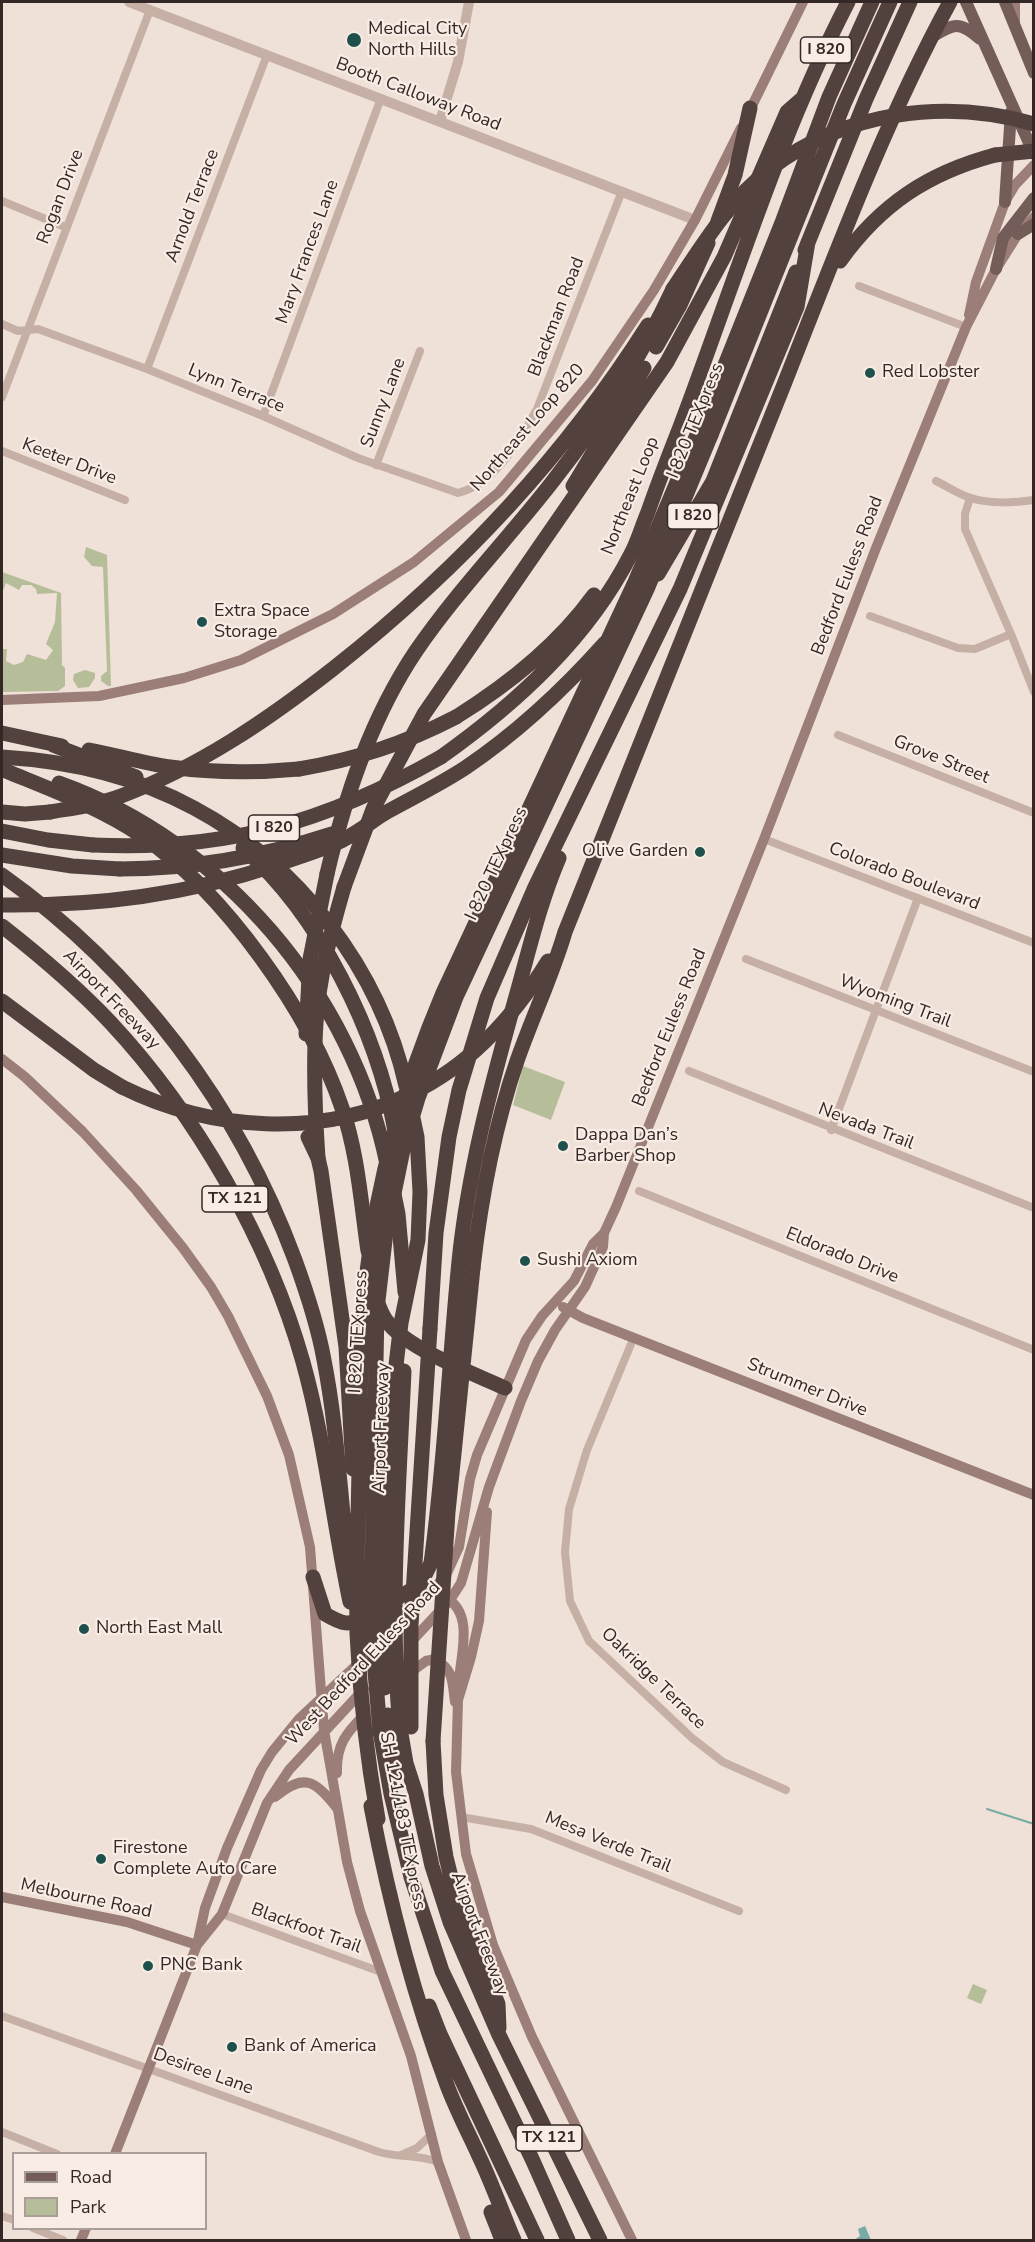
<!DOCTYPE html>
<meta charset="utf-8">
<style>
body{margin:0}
#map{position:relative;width:1035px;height:2242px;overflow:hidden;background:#efe1d8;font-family:"Nunito Sans",sans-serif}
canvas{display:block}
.frame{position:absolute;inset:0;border:3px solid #332826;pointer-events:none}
.legend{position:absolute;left:12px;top:2152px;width:195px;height:78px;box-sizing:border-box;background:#f8ece4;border:2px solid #a99e98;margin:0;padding:8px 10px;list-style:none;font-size:18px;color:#332826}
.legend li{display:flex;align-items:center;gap:12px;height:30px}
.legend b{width:30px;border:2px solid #a99e98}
</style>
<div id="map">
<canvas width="1035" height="2242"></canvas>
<div class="frame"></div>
<ul class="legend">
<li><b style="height:8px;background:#745d58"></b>Road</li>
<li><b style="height:16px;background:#b6bd99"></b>Park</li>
</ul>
</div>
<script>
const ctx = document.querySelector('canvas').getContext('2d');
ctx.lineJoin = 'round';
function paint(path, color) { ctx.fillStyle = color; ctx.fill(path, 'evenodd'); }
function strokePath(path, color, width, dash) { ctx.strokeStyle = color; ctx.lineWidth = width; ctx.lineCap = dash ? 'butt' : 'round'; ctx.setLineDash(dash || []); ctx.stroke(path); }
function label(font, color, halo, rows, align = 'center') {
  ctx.font = font + ' "Nunito Sans",sans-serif'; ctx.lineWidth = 4.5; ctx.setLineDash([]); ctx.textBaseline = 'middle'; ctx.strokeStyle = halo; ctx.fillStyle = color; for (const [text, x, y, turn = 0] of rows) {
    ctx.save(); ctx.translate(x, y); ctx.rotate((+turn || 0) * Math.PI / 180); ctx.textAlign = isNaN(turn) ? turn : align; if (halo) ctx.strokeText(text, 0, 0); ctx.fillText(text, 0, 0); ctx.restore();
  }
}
paint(new Path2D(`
 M86 547 107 555 111 686H108L101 681V676L107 671 103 567 92 566 84 557Z
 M2 572 61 593 62 665 65 668V686L58 691 2 692V649H7L6 661 14 665 23 662 27 654 46 660 53 650 46 644 55 622 57 593 37 594 36 589 31 585H22L19 590 6 583 2 593Z
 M85 670 95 673V678L89 687 78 688 73 680 74 674Z
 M523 1066 565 1082 551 1120 513 1105Z
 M973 1984 987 1990 981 2004 967 1998Z`), '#b6bd99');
paint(new Path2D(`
 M865 2226 871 2240H854L860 2236 858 2229Z`), '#79aba6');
strokePath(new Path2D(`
 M987 1809 1034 1824`), '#79aba6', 2);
strokePath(new Path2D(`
 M2 201 65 227
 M859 286 966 327
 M2 324 18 331 38 329 147 369 263 416 358 458 458 493C496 483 519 441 537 409L622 191
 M147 369 267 55
 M2 397 150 10
 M263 416 381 98
 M2 451 125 500
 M376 465 420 351
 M936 481C947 486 959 495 971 498 989 504 1015 503 1034 500
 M970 498 965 514V529L1011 634 1034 692
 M870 616 958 648 975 649 1011 634
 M838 735 1034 813
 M764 839 1034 943
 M746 959 1034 1072
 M689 1071 1034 1208
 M831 1130 918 898
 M639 1191 1034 1350
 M634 1337 587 1450 569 1509 565 1552 570 1601 589 1641 692 1738 723 1762 786 1790
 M461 1817 531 1829 739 1911
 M222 1914 381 1972
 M2 2016 379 2152C399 2158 419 2154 438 2162
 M2 2132 57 2154
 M401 2155 417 2148 432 2134
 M2 2216 14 2220
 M33 2228 63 2240`), '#c6b0a5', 8);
strokePath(new Path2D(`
 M129 2 695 220
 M440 121 458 62 469 2`), '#c6b0a5', 10);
strokePath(new Path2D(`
 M1015 2V25
 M748 114 803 2
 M969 315 976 282 1005 202 1015 185 1034 165
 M2 700 99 696 184 678 241 660 333 614 414 562 499 492 592 381 654 290 695 220 741 128
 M2 1059 25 1077 83 1132 136 1190 183 1248 211 1287 228 1316 267 1396 289 1455 310 1547 324 1730 347 1862 360 1911 411 2056 438 2162 466 2240
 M563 1307 583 1318 1034 1495
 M487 1512 479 1621 471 1657 458 1700 456 1772 466 1854 493 1945 532 2037 632 2240
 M446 1598C474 1613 461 1654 459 1680
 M411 1610 432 1591 447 1573 459 1547 470 1479 477 1455 526 1340 542 1316 574 1281 593 1244 604 1233 616 1207 764 839 876 548 966 327 996 269 1018 234 1034 217
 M409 1644 450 1600 461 1583 489 1487 521 1401 538 1361 555 1330 585 1287 603 1247 604 1233
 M407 1675 426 1661 435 1659C454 1670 452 1681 455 1702
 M337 1773C336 1745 346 1733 365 1714
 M275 1797C305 1772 315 1781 337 1808
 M2 1897 127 1922 197 1945
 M198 1944 222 1914 267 1803 289 1770 364 1689
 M115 2154 197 1945 205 1908 227 1848 261 1770 272 1752 299 1719 362 1660
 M81 2240 86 2228`), '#9a7e77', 10);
strokePath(new Path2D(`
 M966 2 1034 154
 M1005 2 1034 73
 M930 38C954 24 958 20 980 39
 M1005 202 1011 112
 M1018 234 1034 224
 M996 269 1003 238 1034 198`), '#745d58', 12);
strokePath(new Path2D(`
 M718 221 735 175 750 108
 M805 250 866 99 910 2
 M840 261C881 204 928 173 995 155
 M656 347 680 305 708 243
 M699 430 783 220 829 97 872 2
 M711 435 844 104 890 2
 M573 486 644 368
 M658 574 713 481 796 272
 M456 717C509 684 557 646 594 595
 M2 733 62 746
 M53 745 136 777
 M89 750C116 755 143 763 170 767 214 773 256 773 299 769
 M441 757C517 703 588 638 631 554 638 541 642 526 648 512 658 483 669 455 680 427 734 285 778 137 848 2
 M2 764 6 771C52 790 101 808 142 836 225 893 310 1013 342 1108 358 1154 361 1204 368 1251
 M59 783C224 842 352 994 387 1164
 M2 812 25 814 50 812
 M385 813C412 798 439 785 465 768 517 733 563 690 605 643
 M2 831 48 840 93 845
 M243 848C320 915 377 1032 395 1131
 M2 855 72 866 120 869
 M327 874C345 796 371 718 416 651 457 591 508 539 553 481 600 421 641 358 673 289
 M344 887 373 809 424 714 667 362 724 257 787 112 803 98
 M2 926C39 955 77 987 110 1022 196 1114 269 1241 303 1362 325 1441 333 1522 350 1602
 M2 1001 94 1070 122 1087
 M308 1137 318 1158 321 1171 346 1347 353 1469
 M394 1194 398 1214 405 1292
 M473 1268C481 1198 494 1128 517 1061 532 1018 552 976 565 932 638 750 710 568 783 387 834 258 884 123 950 2
 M376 1298C379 1307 383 1317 389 1324 411 1350 472 1373 505 1388
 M430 1329 436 1233 449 1137 459 1090 487 998 535 887 680 589 797 307 808 242
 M313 1577 325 1614C342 1624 349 1627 366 1616
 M387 1604 420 1585 431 1563C445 1463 449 1362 459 1261 468 1172 491 1086 515 1000 529 951 539 905 559 858
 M400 1728 406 1763 416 1794 432 1866 450 1922 499 2035 600 2240
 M380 1731 391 1794 411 1877 442 1971 533 2161 568 2240
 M433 1741 436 1795 446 1857 454 1889 471 1936 498 2004 499 2028
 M371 1806C389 1901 413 1994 447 2085 456 2109 468 2132 479 2156 492 2183 502 2212 514 2240
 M429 2006 440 2034 537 2240
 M491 2212 502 2240`), '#53413d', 15);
strokePath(new Path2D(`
 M995 155 1034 151
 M673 289C701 247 729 200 770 169 844 112 944 98 1034 124
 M2 757C68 761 135 776 194 808 299 864 380 970 406 1086
 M299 769C357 759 404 744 456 717
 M50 812C73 808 98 805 121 796 199 767 269 719 334 668 458 570 563 459 648 325
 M93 845C226 851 325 823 441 757
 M120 869C193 869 262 857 332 834
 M2 875C136 970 238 1106 295 1260 307 1293 318 1326 324 1360 334 1411 338 1462 343 1514 345 1538 346 1562 350 1586
 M2 905C98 906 187 895 279 864 300 856 323 850 343 840 358 832 371 822 385 813
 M306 1034 310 959 327 874
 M122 1087C211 1131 321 1139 412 1093 470 1065 515 1015 548 961
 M318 1158C315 1113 313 1068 316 1023 319 977 331 932 344 887
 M385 1688 387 1478 390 1415 401 1323 418 1240 420 1192 417 1137 413 1118
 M388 1715 396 1774
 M411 1727V1625L430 1329
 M400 1728C389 1610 399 1489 404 1371
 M380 1731 371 1624 377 1309 386 1232 404 1145 418 1098 456 997 648 587 711 435
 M433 1741 448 1512 473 1268
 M378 1819C367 1758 360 1697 357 1634 356 1580 358 1525 359 1471 361 1405 359 1338 367 1272 378 1174 405 1083 443 993L635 582 699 430`), '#53413d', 15);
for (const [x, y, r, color] of [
 [354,40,8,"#1e514d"],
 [870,373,6,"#1e514d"],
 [202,622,6,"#1e514d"],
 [700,852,6,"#1e514d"],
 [563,1146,6,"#1e514d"],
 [525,1261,6,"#1e514d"],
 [84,1629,6,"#1e514d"],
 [101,1859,6,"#1e514d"],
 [148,1966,6,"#1e514d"],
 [232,2047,6,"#1e514d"]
]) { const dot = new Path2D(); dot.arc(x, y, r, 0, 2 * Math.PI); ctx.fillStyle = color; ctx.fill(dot); strokePath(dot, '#f8ece4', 2); }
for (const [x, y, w] of [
 [826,50,51],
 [693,516,51],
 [274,828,51],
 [235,1199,66],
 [549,2138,66]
]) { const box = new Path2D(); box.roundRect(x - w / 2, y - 13, w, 26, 4.5); ctx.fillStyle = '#f8ece4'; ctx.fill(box); strokePath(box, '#332826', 1.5); }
label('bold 16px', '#332826', null, [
 ["I 820",826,50],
 ["I 820",693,516],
 ["I 820",274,828],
 ["TX 121",235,1199],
 ["TX 121",549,2138]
]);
label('18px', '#332826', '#f8ece4', [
 ["Medical City",368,30],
 ["North Hills",368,51],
 ["Red Lobster",882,373],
 ["Extra Space",214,612],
 ["Storage",214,633],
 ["Olive Garden",688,852,"right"],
 ["Dappa Dan’s",575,1136],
 ["Barber Shop",575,1157],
 ["Sushi Axiom",537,1261],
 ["North East Mall",96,1629],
 ["Firestone",113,1849],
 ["Complete Auto Care",113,1870],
 ["PNC Bank",160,1966],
 ["Bank of America",244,2047]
], 'left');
label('18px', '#332826', '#f8ece4', [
 ["Booth Calloway Road",418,95,21],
 ["Rogan Drive",61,197,-69],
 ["Arnold Terrace",193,206,-69],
 ["Mary Frances Lane",308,252,-70],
 ["Blackman Road",557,317,-69],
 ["Lynn Terrace",236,389,22],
 ["Sunny Lane",384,403,-69],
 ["I 820 TEXpress",696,421,-68],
 ["Northeast Loop 820",528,428,-49],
 ["Keeter Drive",69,462,21],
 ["Northeast Loop",631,496,-68],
 ["Bedford Euless Road",848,576,-69],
 ["Grove Street",941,760,22],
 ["I 820 TEXpress",497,864,-65],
 ["Colorado Boulevard",904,877,21],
 ["Airport Freeway",111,1000,46],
 ["Wyoming Trail",895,1002,21],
 ["Bedford Euless Road",670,1028,-68],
 ["Nevada Trail",866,1127,21],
 ["Eldorado Drive",842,1256,22],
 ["I 820 TEXpress",359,1332,-87],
 ["Strummer Drive",807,1388,22],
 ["Airport Freeway",382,1428,-88],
 ["West Bedford Euless Road",364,1664,-47],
 ["Oakridge Terrace",653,1679,44],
 ["SH 121/183 TEXpress",402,1821,79],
 ["Mesa Verde Trail",608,1843,22],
 ["Melbourne Road",86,1899,12],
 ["Blackfoot Trail",306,1929,20],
 ["Airport Freeway",479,1934,69],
 ["Desiree Lane",203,2072,20]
]);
</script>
